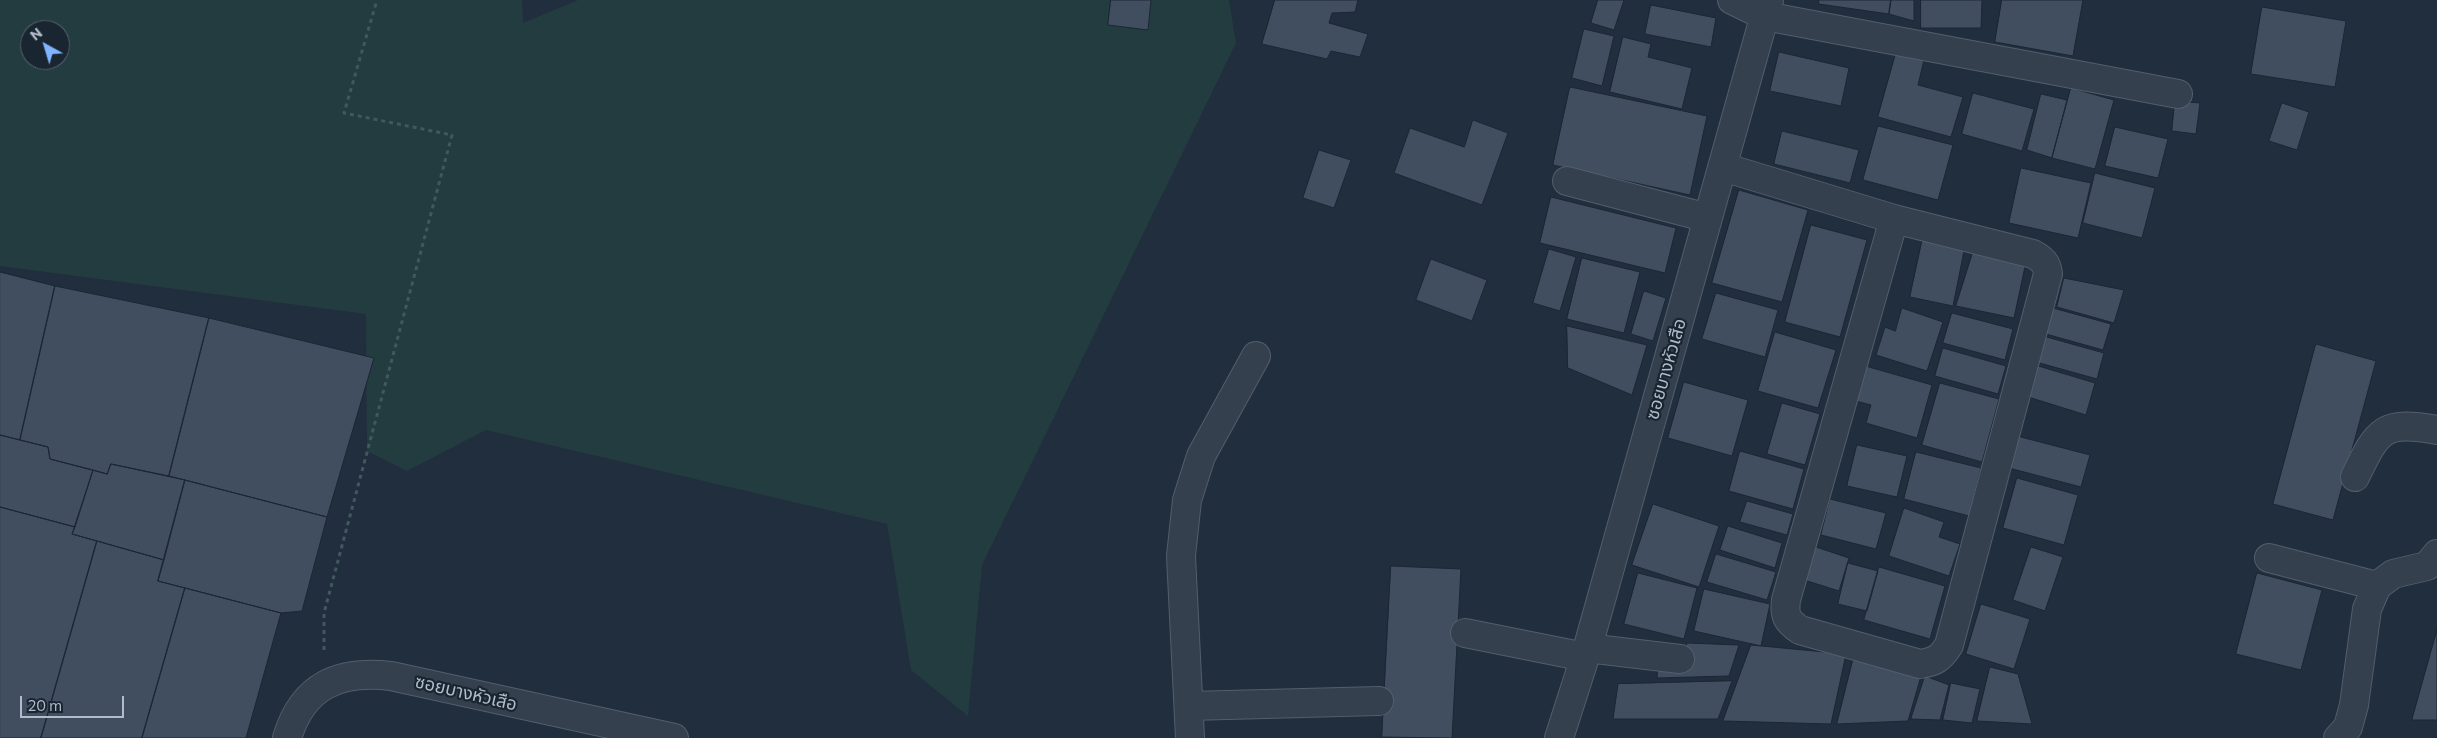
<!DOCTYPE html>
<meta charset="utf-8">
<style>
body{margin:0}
#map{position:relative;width:2437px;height:738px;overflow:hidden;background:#212e3e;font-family:Commissioner,sans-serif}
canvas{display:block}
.north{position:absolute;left:20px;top:20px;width:50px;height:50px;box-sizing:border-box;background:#1a2532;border:1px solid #56616e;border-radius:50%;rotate:321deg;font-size:14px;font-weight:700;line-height:20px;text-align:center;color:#b1bbc9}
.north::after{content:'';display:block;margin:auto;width:18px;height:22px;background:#80b4ff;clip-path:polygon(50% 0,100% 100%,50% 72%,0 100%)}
.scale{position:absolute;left:20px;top:696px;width:104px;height:22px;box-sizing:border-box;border:2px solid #b1bbc9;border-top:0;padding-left:6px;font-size:15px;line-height:18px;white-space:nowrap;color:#b1bbc9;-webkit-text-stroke:4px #1a2532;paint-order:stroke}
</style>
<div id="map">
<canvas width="2437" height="738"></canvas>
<div class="north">N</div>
<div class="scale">20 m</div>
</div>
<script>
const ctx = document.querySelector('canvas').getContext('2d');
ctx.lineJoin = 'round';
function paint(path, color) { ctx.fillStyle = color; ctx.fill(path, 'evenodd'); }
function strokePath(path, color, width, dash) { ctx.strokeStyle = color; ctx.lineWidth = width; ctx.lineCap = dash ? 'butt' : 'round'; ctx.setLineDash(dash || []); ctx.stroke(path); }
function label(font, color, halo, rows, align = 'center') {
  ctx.font = font + ' Commissioner,"Noto Sans Thai",sans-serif'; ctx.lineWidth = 4.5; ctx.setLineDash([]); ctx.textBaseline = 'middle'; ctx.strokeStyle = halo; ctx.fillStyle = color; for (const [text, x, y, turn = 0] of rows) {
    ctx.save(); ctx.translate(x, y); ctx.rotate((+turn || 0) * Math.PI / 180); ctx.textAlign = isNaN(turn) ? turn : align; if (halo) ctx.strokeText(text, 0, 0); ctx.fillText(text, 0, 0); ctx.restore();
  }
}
paint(new Path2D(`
 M0 0H522L523 23 578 0H1229L1236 43 982 565 968 716 911 670 887 524 486 430 407 471 367 451 366 314 0 266ZM30 30H60V60H30Z`), '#233c3f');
const building = new Path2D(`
 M1111 0H1151L1148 30 1108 25Z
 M1275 0H1358L1355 12 1332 13 1329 23 1368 34 1360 57 1331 51 1327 59 1262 44Z
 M1598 0H1624L1614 30 1591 23Z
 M1819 0H1891L1889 14 1819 4Z
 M1891 0H1914V21L1889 14Z
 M1921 0H1982L1981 28H1921Z
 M2002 0H2083L2073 56 1995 42Z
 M1651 5 1716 18 1711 47 1645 34Z
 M2262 7 2346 21 2335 87 2251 74Z
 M1584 29 1614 36 1602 86 1572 78Z
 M1623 37 1651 44 1648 57 1692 68 1682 109 1610 92Z
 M1779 52 1849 68 1841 106 1770 91Z
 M1896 53 1924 60 1918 85 1963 97 1951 137 1878 117Z
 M1570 87 1707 116 1690 195 1553 165Z
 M2071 88 2114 100 2095 169 2052 158Z
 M1973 93 2034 109 2022 151 1962 134Z
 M2041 94 2067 100 2052 158 2027 150Z
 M2175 101 2200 103 2196 134 2172 131Z
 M2282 103 2309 112 2297 150 2269 141Z
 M1473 120 1508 133 1482 205 1394 173 1410 128 1464 147Z
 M1878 126 1953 145 1938 200 1863 180Z
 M2115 127 2168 139 2158 178 2105 166Z
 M1782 131 1859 150 1850 183 1774 164Z
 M1319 150 1351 160 1334 208 1303 198Z
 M2021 168 2091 183 2078 238 2009 223Z
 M2095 173 2155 188 2142 238 2083 223Z
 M1739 190 1808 210 1782 302 1712 283Z
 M1551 197 1676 228 1665 273 1540 243Z
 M1811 225 1867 240 1840 337 1785 322Z
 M1923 237 1965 246 1953 306 1910 297Z
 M1549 249 1576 257 1560 311 1533 303Z
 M1974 249 2026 262 2014 318 1956 306Z
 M1582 258 1640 272 1624 333 1567 319Z
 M1431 259 1487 280 1472 321 1416 300Z
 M0 272 55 286 20 440 0 435Z
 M2064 278 2124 290 2114 323 2057 307Z
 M55 286 209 318 169 476 111 464 107 474 50 459 48 447 20 440Z
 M1644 291 1666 298 1653 341 1631 334Z
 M1716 293 1778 310 1765 357 1702 339Z
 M1902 308 1943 322 1927 371 1876 355 1885 327 1895 331Z
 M2053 308 2111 324 2103 350 2046 334Z
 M1952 313 2013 329 2005 360 1943 343Z
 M209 318 374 358 327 517 169 476Z
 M1567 326 1647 345 1632 395 1568 368Z
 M1775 332 1836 350 1818 408 1758 391Z
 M2043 336 2104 353 2097 379 2036 362Z
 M2316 344 2376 361 2333 520 2273 504Z
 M1943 348 2006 366 1998 394 1935 376Z
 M1862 365 1932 385 1917 438 1866 423 1871 405 1852 400Z
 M2035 365 2095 383 2086 415 2025 396Z
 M1684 382 1748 400 1732 456 1668 438Z
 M1940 383 1999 399 1982 462 1922 445Z
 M1782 403 1820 414 1805 465 1767 454Z
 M0 435 48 447 50 459 93 470 75 527 0 507Z
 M2017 436 2090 455 2081 487 2009 468Z
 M1857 445 1907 456 1897 497 1847 486Z
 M1740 451 1804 469 1793 509 1729 491Z
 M1916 452 1981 468 1969 516 1904 499Z
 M111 464 185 480 164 560 72 534 93 470 107 474Z
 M2017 478 2078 495 2064 545 2003 528Z
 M185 480 327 517 302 611 281 613 158 581Z
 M1830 499 1886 513 1876 549 1821 535Z
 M1747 501 1793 514 1787 535 1740 522Z
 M1653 504 1719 526 1699 587 1632 565Z
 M0 507 75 527 72 534 97 541 41 738H0Z
 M1904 508 1944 522 1939 537 1960 544 1949 576 1889 556Z
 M1728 526 1782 543 1775 568 1720 550Z
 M97 541 164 560 158 581 185 588 142 738H41Z
 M1813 546 1849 558 1839 591 1801 579Z
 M2031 547 2063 557 2045 611 2013 600Z
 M1716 554 1776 572 1767 600 1707 582Z
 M1848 563 1878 571 1867 611 1838 604Z
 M1391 566 1461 569 1452 738 1382 737Z
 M1879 567 1945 586 1930 639 1864 620Z
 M1638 573 1697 588 1684 639 1624 624Z
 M2257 573 2322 590 2301 670 2236 654Z
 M185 588 281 613 246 738H142Z
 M1704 589 1770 604 1761 646 1694 631Z
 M1981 604 2030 619 2014 669 1966 654Z
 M2437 630V720H2412Z
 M1687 643 1739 645 1729 676 1657 678 1658 664 1686 665Z
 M1751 645 1846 654 1831 724 1723 721Z
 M1855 652 1921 676 1908 721 1837 724Z
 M1990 667 2018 674 2032 724 1977 721Z
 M1925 676 1949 685 1940 720 1911 719Z
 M1732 681 1718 719H1613L1618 684Z
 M1951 683 1980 689 1972 723 1943 720Z`);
paint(building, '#404e60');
strokePath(building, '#1c2734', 1);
const minor = new Path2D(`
 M1732 0 1765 16 2178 94
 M1723 167 1894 219 2033 254C2042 259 2047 263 2048 274L1949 645C1941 658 1935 662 1920 664L1800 630C1787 621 1784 616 1786 600L1894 219
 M1567 181 1708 218
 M2355 477C2378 430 2382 420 2437 430
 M2269 558 2377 586
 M1465 633 1585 657
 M1587 648 1680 659
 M1189 706 1379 701
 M287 738C303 685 339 670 391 676L674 738
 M1190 738 1181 556 1187 500 1201 456 1256 356
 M1559 738 1585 657 1769 0
 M2338 738 2348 727 2354 705 2367 609 2377 586 2393 574 2427 566 2437 554`);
strokePath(minor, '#535e6b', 30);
strokePath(new Path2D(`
 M324 650V613L452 135 344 113 377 0`), '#41595c', 3, [4, 4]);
strokePath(minor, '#35404e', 28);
label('18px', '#b1bbc9', '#1a2532', [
 ["ซอยบางหัวเสือ",1666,369,-74],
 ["ซอยบางหัวเสือ",466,693,13]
]);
</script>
